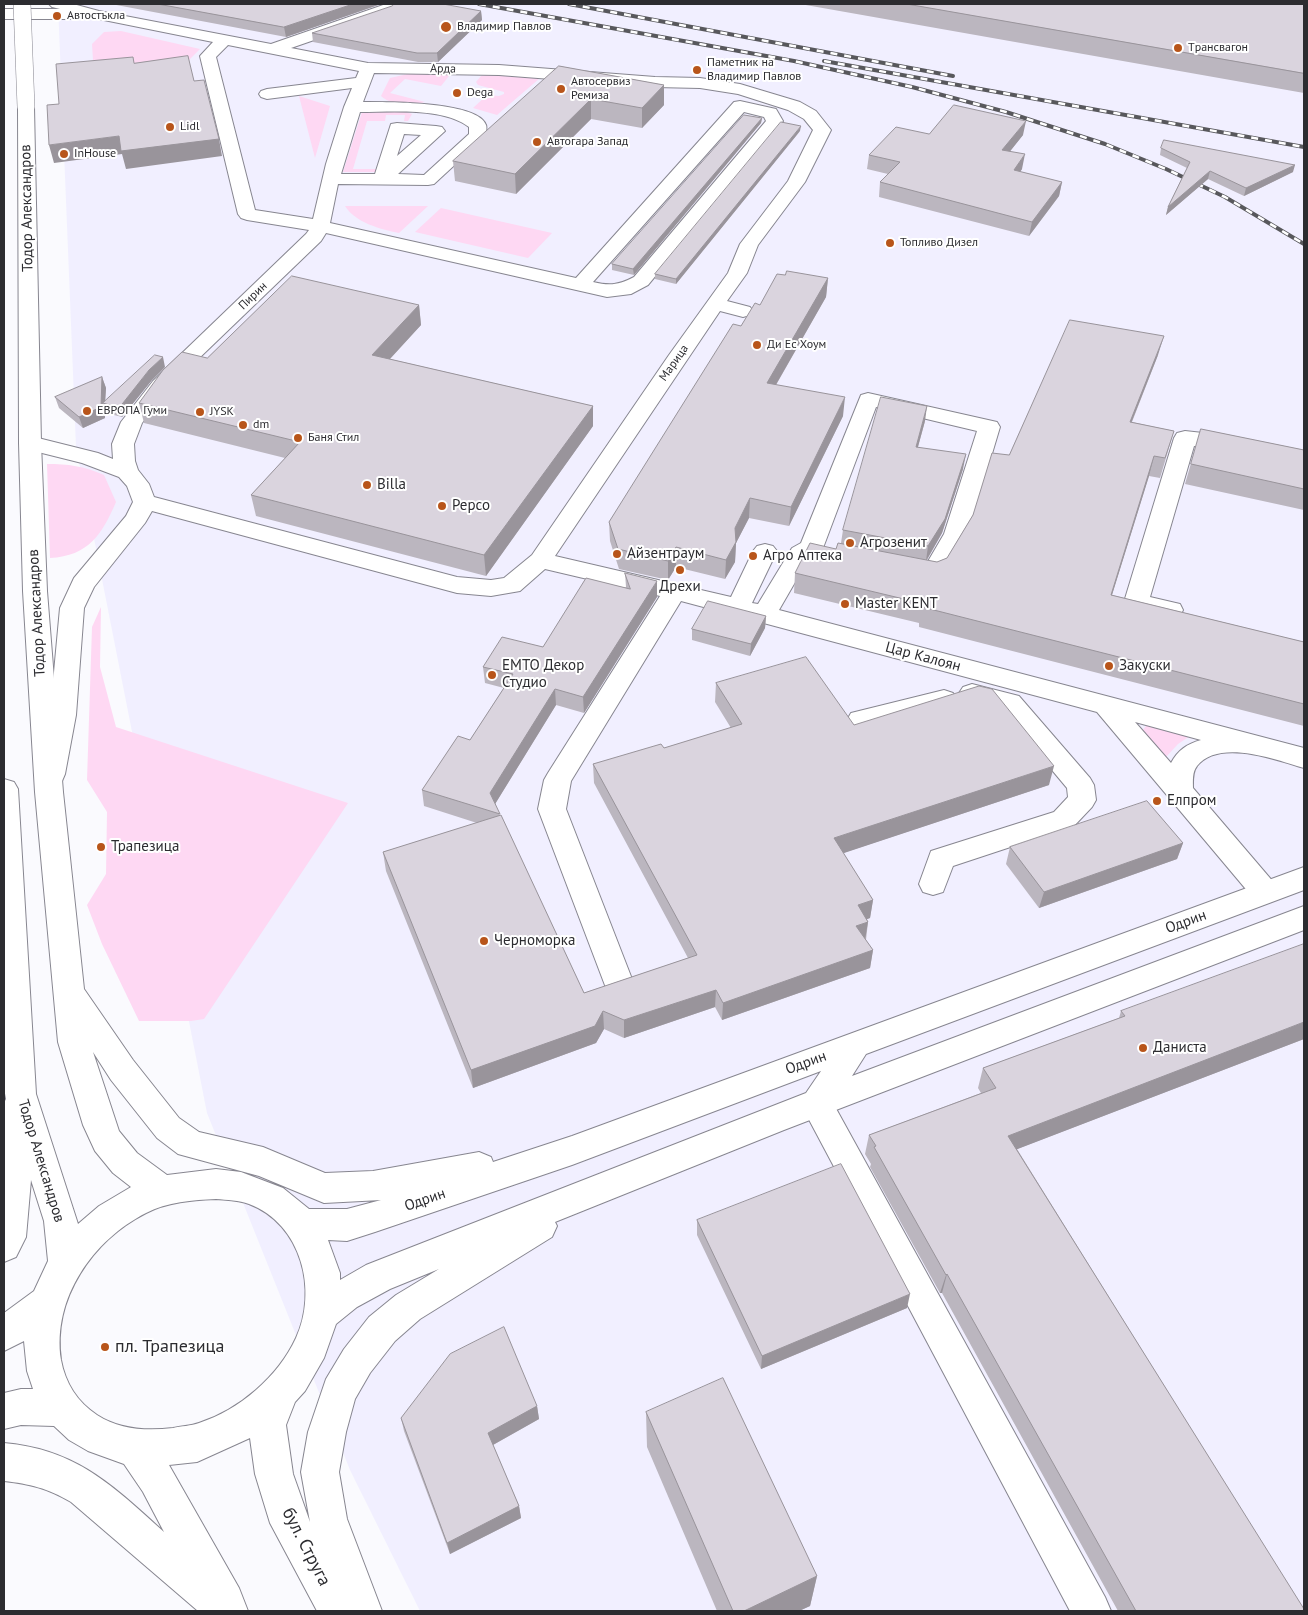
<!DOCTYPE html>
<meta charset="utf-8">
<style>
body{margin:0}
#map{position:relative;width:1308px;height:1615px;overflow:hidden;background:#fafafe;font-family:"PT Sans",sans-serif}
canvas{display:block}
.frame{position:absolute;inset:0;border:5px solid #2c2c30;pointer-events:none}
</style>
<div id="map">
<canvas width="1308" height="1615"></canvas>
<div class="frame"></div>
</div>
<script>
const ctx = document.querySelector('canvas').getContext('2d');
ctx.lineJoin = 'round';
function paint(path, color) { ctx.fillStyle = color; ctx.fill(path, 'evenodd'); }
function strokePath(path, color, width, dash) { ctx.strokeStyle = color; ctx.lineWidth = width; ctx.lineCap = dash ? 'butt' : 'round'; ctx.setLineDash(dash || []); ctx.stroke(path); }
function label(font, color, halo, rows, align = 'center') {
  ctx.font = font + ' "PT Sans",sans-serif'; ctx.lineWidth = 4; ctx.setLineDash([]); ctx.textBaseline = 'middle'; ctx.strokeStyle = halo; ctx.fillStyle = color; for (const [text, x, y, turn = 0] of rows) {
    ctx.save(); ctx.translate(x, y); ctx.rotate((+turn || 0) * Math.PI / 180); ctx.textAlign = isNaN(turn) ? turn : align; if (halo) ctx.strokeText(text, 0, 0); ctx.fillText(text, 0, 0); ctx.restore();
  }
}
paint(new Path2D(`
 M58 4H1304V1611H420L350 1470 207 1113 76 447Z`), '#f1efff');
paint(new Path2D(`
 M121 31 200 49 182 67 94 77 92 44 104 32Z
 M412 73 447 74 449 76 441 86 405 79 390 93 425 102C413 106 390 105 381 96L390 78Z
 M486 75 540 78 497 115 473 108 487 95 499 96 504 94V92L478 85 476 82 481 76Z
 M299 96 330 106 315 158Z
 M362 112H406L412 114 408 121H404L405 115H386L385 121H367L353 169H377L376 172H343Z
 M345 206H428L399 233C380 229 356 223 345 206Z
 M441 208 552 233 528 258 415 232Z
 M47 464C68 464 84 466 104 475L116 502C102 534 89 556 50 558Z
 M101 607 100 667 116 727 348 803 204 1019 191 1021H139L102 944 87 905 106 874 107 812 87 780 92 627Z
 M1152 723 1193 734 1178 744 1165 758 1142 731 1146 726Z`), '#fed8f3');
const minor = new Path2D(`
 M49 4H73L99 11 271 44 386 4H403L392 13 291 48 368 63 499 65 655 77 700 78 740 84 800 102 816 111 831 130 805 182 758 245 747 273 727 301 750 307 753 311 750 315 743 317 720 311 555 556 731 597 753 551 757 546 765 544 773 546 777 551 752 603 758 604 792 548 801 543 861 395 868 393 997 422 1000 427 968 534 942 577 934 580 902 572 898 567 902 562 910 559 927 563 944 534 977 431 876 407 823 548 819 553 809 558 779 610 1304 748V768C1277 760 1219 738 1197 766 1192 772 1193 781 1193 788L1275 884 1279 892 1275 900 1265 903 1255 900 1097 712 681 601 571 781 566 809 632 979 628 988 617 991 606 988 538 809 544 780 548 773 660 596 545 569 520 591 491 596 457 593 152 511 145 523 94 587 84 608 76 715 65 774 62 781 52 784 42 781 39 774 50 715 60 608 74 578 126 516 133 502 127 486 119 477 82 463 22 448 19 443 22 438 30 436 98 453 113 459 112 444 121 422 153 381 306 234 309 230 247 220 241 218 238 214 200 56 213 42 84 16 78 19H4V9H60L52 7ZM228 45 359 71 356 78 267 89 261 91 259 94 261 97 267 99 352 88 344 107 326 164 313 219 255 210 216 57ZM374 73 499 75 655 87 700 88 738 94 788 110 804 119 813 130 788 181 740 244 728 273 669 355 532 555 504 578 491 580 457 577 154 497 149 484 138 470 135 461 134 444 142 423 167 389 321 241 326 233 607 297 631 294 648 285 783 121 776 109 740 101 734 102 576 278 330 223 338 184 428 185 434 184 486 136C486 133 487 127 486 125 478 101 385 102 363 102ZM360 112C392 112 443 107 469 127V134L424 175 398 174 445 131 442 127 436 126 397 123 391 124 375 174H341ZM744 112 764 117 766 121 634 277C619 285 610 286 593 282ZM404 134 421 135 397 156ZM1135 722 1201 740C1187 744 1178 750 1171 763Z
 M1185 431 1212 434 1304 454V468L1212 448 1194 446 1150 597 1180 604 1183 610 1180 616 1171 618 1127 608 1124 602 1174 438 1177 433Z
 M972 684 1019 696 1090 778 1094 785 1096 800 1092 807 1074 826 953 866 943 892 933 895 923 892 919 884 931 851 1054 812 1068 797 1067 788 1001 709 963 699 959 693 963 687Z
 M944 690 953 693 957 699 953 705 860 729 851 727 847 720 851 713Z
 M817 1090 828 1094 1105 1597 1111 1611H1070L806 1114 801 1104 806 1094Z`);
const major = new Path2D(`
 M26 102 32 103 34 107 41 443 47 591 63 792 84 989 133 1060 179 1118 199 1132 263 1147 325 1173 373 1171 479 1152 491 1157 493 1162 572 1136 1304 867V890L866 1054 852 1076 1304 906V930L784 1130 555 1222 557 1226 552 1237 420 1319 395 1341 370 1373 355 1399 346 1432 339 1472 347 1519 382 1611H317L270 1523 255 1474 250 1438 197 1462 169 1465 239 1588 248 1611H198L71 1502C47 1488 30 1484 4 1481V1443C76 1449 113 1486 164 1532L143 1492 124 1464 88 1451 69 1440 54 1426 21 1425 4 1429V1393L21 1389H33L27 1371 24 1341 4 1351V1313L34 1291 48 1261 44 1221 31 1180 26 1237 16 1257 4 1262V1103L6 1099 4 1088V779L14 782 18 789 36 1094 78 1224 99 1206 131 1187 113 1173 95 1151 83 1125 58 1042 35 792 23 591 19 443 18 107 20 103ZM93 1052 111 1080 157 1138 178 1154 259 1176 324 1203 381 1200 347 1209H309L283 1188 241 1172 216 1169 167 1175 137 1153 119 1131ZM821 1071 806 1093 366 1265 340 1280V1273L328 1240 347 1241 375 1232 572 1165ZM216 1199C227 1200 239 1200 249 1204 302 1224 318 1291 296 1338 278 1377 239 1410 199 1423 191 1426 181 1426 173 1428 147 1431 120 1430 97 1415 77 1402 65 1382 61 1360 52 1298 93 1240 146 1213 167 1202 193 1200 216 1199ZM439 1269 396 1295 369 1317 344 1349 326 1379 308 1432 301 1472 310 1522 293 1474 286 1425 295 1402 305 1391 324 1358 336 1324 357 1307 390 1289Z`);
strokePath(minor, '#878690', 2);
strokePath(major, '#878690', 2);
paint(minor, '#fff');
paint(major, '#fff');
const rail = new Path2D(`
 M479 4 794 61 912 87 1006 112 1105 144 1166 169 1225 197 1304 244
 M569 4 953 76
 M824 61 1304 147`);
strokePath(rail, '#58585c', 4);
strokePath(rail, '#fff', 2.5, [7]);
const majorBridge = new Path2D(`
 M22 4 26 107`);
strokePath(majorBridge, '#878690', 18, []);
strokePath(majorBridge, '#fff', 17);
paint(new Path2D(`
 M111 4H381L286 37Z
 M800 4H1304V93Z
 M481 11 482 20 438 62H418L313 42 312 33Z
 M559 66 664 85V105L642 128 591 119 516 194 455 181 453 161Z
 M762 118 761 123 634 275 612 270V264Z
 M800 131 676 284 655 279V274Z
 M929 134 1023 135 1010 151 1022 169 1020 172 1062 182 1059 196 1029 236 879 197 880 182 888 174 867 169 869 155Z
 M1161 148 1293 172 1244 196 1208 179 1166 215 1168 207 1187 168 1160 155Z
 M828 278 826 297 776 385 843 416 789 526 749 518 736 543 735 562 725 579 676 567 668 580 619 569 610 541 609 522 741 326 760 305Z
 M419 305 421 325 390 359 593 406V426L486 576 256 516 251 495 285 458 144 423 139 403 207 358Z
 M1158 355 1132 422 1174 431 1160 478 1149 476 1112 595 1304 642V726L919 627V623L794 593 795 573 836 549 841 543 843 530 925 421 918 447 963 469 942 533 927 560 937 562 947 558 1009 455Z
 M165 367 152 380 122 417 106 413 105 410V418L83 428 59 408 55 397 102 377 106 388 105 401Z
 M1201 429 1304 450V510L1185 484Z
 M625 573 657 597 584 713 556 705 495 804 500 816 584 993 688 958 594 783 593 764 664 748 731 728 715 702 716 683 1049 785 843 853 873 900 870 918 867 919 868 922 866 940 873 950 870 968 722 1020 715 1007 624 1038 604 1029 596 1043 473 1088 386 871 383 852 477 823 424 806 422 790 470 740 504 688 485 683 483 667 543 647 626 587Z
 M766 616 765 628 750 656 692 640V629Z
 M1183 843 1177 859 1039 908 1006 864 1010 847Z
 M1121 1011 1304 1039 1017 1149 1304 1611H1118L942 1293H940L870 1167 871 1164 865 1154 869 1135 981 1093 978 1088 983 1068 1119 1018Z
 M697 1220 907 1308 761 1369 697 1235Z
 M537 1406 539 1419 493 1445 519 1506 521 1518 450 1554 404 1431 401 1418Z
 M646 1412 817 1576 810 1606 799 1611H717L647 1447Z`), '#bbb6bf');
paint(new Path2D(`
 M353 4H381L286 37 284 27Z
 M481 11 482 20 438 62 437 53Z
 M664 85V105L642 128V108Z
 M591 99V119L516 194 515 174Z
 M762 118 761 123 634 275 633 269Z
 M1026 121 1023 135 1000 164 1002 150Z
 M801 126 800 131 676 284V279Z
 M119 136 219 139 222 156 126 169 122 154 54 163 49 145Z
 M1025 154 1022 169 1011 185 1014 170Z
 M1295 165 1293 172 1244 196 1246 188Z
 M1210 171 1208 179 1166 215 1168 207Z
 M1062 182 1059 196 1029 236 1032 222Z
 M828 278 826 297 766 402 767 383Z
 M419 305 421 325 375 375 372 355Z
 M1164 336 1158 355 1124 441 1130 422Z
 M163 357 165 367 152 380 122 417 119 408 149 370Z
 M102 377 106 388 105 404 103 403 105 410V418L83 428 79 417Z
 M845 397 843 416 789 526 791 507Z
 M593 406V426L486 576 484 555Z
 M927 406 925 421 914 461 916 447Z
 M966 454 963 469 942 533 926 561 928 546Z
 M1154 456 1149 476 1106 614 1111 595Z
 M750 498 749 518 736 543 735 562 725 579 726 560 735 528Z
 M676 547V567L668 580V561Z
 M657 581V597L584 713 583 697Z
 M766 616 765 628 750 656 751 644Z
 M555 689 556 705 492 809 490 793Z
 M1054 766 1049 785 832 857 834 838Z
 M1183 843 1177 859 1039 908 1044 892Z
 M873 900 870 918 856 923 858 905Z
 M868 922 865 940 856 926Z
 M873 950 870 968 722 1020 723 1003Z
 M716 990 715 1007 624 1038V1020Z
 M603 1011 604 1029 596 1043 473 1088 471 1070Z
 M1304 1022V1039L1002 1155 1008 1136Z
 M947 1274 942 1293H940L946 1275Z
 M910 1294 907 1308 761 1369 762 1356Z
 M537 1406 539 1419 491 1446 488 1433Z
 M519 1506 521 1518 450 1554 447 1543Z
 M817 1576 810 1606 799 1611H744Z`), '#99949b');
const building = new Path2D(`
 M158 4H353L284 27Z
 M394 4H443L481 11 437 53H417L312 33 392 6Z
 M907 4H1304V73Z
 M188 56 194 81 204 80 219 139 121 151 119 136 49 145 47 105 59 104 56 64 133 57 134 63Z
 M559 66 664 85 642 108 591 99 515 174 453 161Z
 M954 105 1026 121 1002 150 1025 154 1014 170 1062 182 1032 222 880 182 900 162 869 155 896 127 929 134Z
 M744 115 762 118 633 269 612 264Z
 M781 122 801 126 676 279 655 274Z
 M1164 140 1295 165 1246 188 1210 171 1168 207 1190 162 1161 148Z
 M787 271 828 278 767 383 845 397 791 507 750 498 735 528 736 542 726 560 676 547 668 561 618 549 609 522 733 324 741 326 755 303 760 305 777 274 785 275Z
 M292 276 419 305 372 355 593 406 484 555 251 495 300 442 139 403 163 370 182 352 207 358Z
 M1070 320 1164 336 1130 422 1174 431 1165 458 1154 456 1111 595 1304 642V704L922 607 929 605 795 573 810 543 836 549 838 543 937 562 947 558 973 515 992 453 1009 455Z
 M155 355 163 357 149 370 119 408 103 403Z
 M102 377 101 407 79 417 55 397Z
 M881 397 927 406 916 447 966 454 945 519 928 546 843 530Z
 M1201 429 1304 450V489L1191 464Z
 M625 573 657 581 583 697 555 689 490 793 500 814 422 790 458 736 470 740 513 674 483 667 502 637 543 647 586 578 630 589Z
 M708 601 766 616 751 644 692 629Z
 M806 657 854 725 979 686 992 689 1054 766 834 838 873 900 858 905 868 922 856 926 873 950 723 1003 716 990 624 1020 603 1011 595 1026 471 1070 383 852 501 815 584 993 697 955 593 764 661 744 664 748 742 724 716 683Z
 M1147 801 1183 843 1044 892 1010 847Z
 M1304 944V1022L1008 1136 1304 1609V1611H1136L947 1274 946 1275 874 1147 876 1146 869 1135 996 1088 983 1068 1125 1016 1121 1011Z
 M841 1164 910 1294 762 1356 697 1220Z
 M504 1327 537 1406 488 1433 519 1506 447 1543 401 1418 450 1354Z
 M723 1378 817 1576 744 1611H733L646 1412Z`);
paint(building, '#dad4de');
strokePath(building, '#99949b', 1);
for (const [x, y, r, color] of [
 [57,16,5,"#b8551a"],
 [446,27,6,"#b8551a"],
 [1178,48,5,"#b8551a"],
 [697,70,5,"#b8551a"],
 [561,89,5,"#b8551a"],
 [457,93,5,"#b8551a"],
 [170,127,5,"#b8551a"],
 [537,142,5,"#b8551a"],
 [64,154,5,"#b8551a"],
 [890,243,5,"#b8551a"],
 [757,345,5,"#b8551a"],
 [87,411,5,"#b8551a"],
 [200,412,5,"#b8551a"],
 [243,425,5,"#b8551a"],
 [298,438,5,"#b8551a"],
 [367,485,5,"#b8551a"],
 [442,506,5,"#b8551a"],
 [850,543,5,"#b8551a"],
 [617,554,5,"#b8551a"],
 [753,556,5,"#b8551a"],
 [680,570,5,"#b8551a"],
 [845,604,5,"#b8551a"],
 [1109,666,5,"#b8551a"],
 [492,675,5,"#b8551a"],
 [1157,801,5,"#b8551a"],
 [101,847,5,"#b8551a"],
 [484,941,5,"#b8551a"],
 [1143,1048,5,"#b8551a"],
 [105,1347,5,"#b8551a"]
]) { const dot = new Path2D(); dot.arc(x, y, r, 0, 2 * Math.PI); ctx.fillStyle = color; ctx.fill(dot); strokePath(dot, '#fff', 2); }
label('12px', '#2c2c30', '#fff', [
 ["Автостъкла",67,16],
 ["Владимир Павлов",457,27],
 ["Tрансвагон",1188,48],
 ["Паметник на",707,63],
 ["Владимир Павлов",707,77],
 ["Автосервиз",571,82],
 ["Ремиза",571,96],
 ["Dega",467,93],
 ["Lidl",180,127],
 ["Автогара Запад",547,142],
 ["InHouse",74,154],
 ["Топливо Дизел",900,243],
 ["Ди Ес Хоум",767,345],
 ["ЕВРОПА Гуми",97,411],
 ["JYSK",210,412],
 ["dm",253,425],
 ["Баня Стил",308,438]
], 'left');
label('12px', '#2c2c30', '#fff', [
 ["Арда",443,69,1],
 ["Пирин",253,296,-44],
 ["Марица",674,363,-55]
]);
label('15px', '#2c2c30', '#fff', [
 ["Тодор Александров",27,208,-91],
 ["Тодор Александров",37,613,-93],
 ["Цар Калоян",923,657,15],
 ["Одрин",1186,922,-20],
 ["Одрин",806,1063,-20],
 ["Тодор Александров",41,1161,73],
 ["Одрин",425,1200,-19]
]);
label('15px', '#2c2c30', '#fff', [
 ["Billa",377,485],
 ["Pepco",452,506],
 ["Агрозенит",860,543],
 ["Айзентраум",627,554],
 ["Агро Аптека",763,556],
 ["Дрехи",680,587,"center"],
 ["Master KENT",855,604],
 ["ЕМТО Декор",502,666],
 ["Студио",502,683],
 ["Закуски",1119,666],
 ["Елпром",1167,801],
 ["Трапезица",111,847],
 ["Черноморка",494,941],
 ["Даниста",1153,1048]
], 'left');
label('18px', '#2c2c30', '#fff', [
 ["пл. Трапезица",115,1347]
], 'left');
label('18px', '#2c2c30', '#fff', [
 ["бул. Струга",306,1547,63]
]);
</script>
